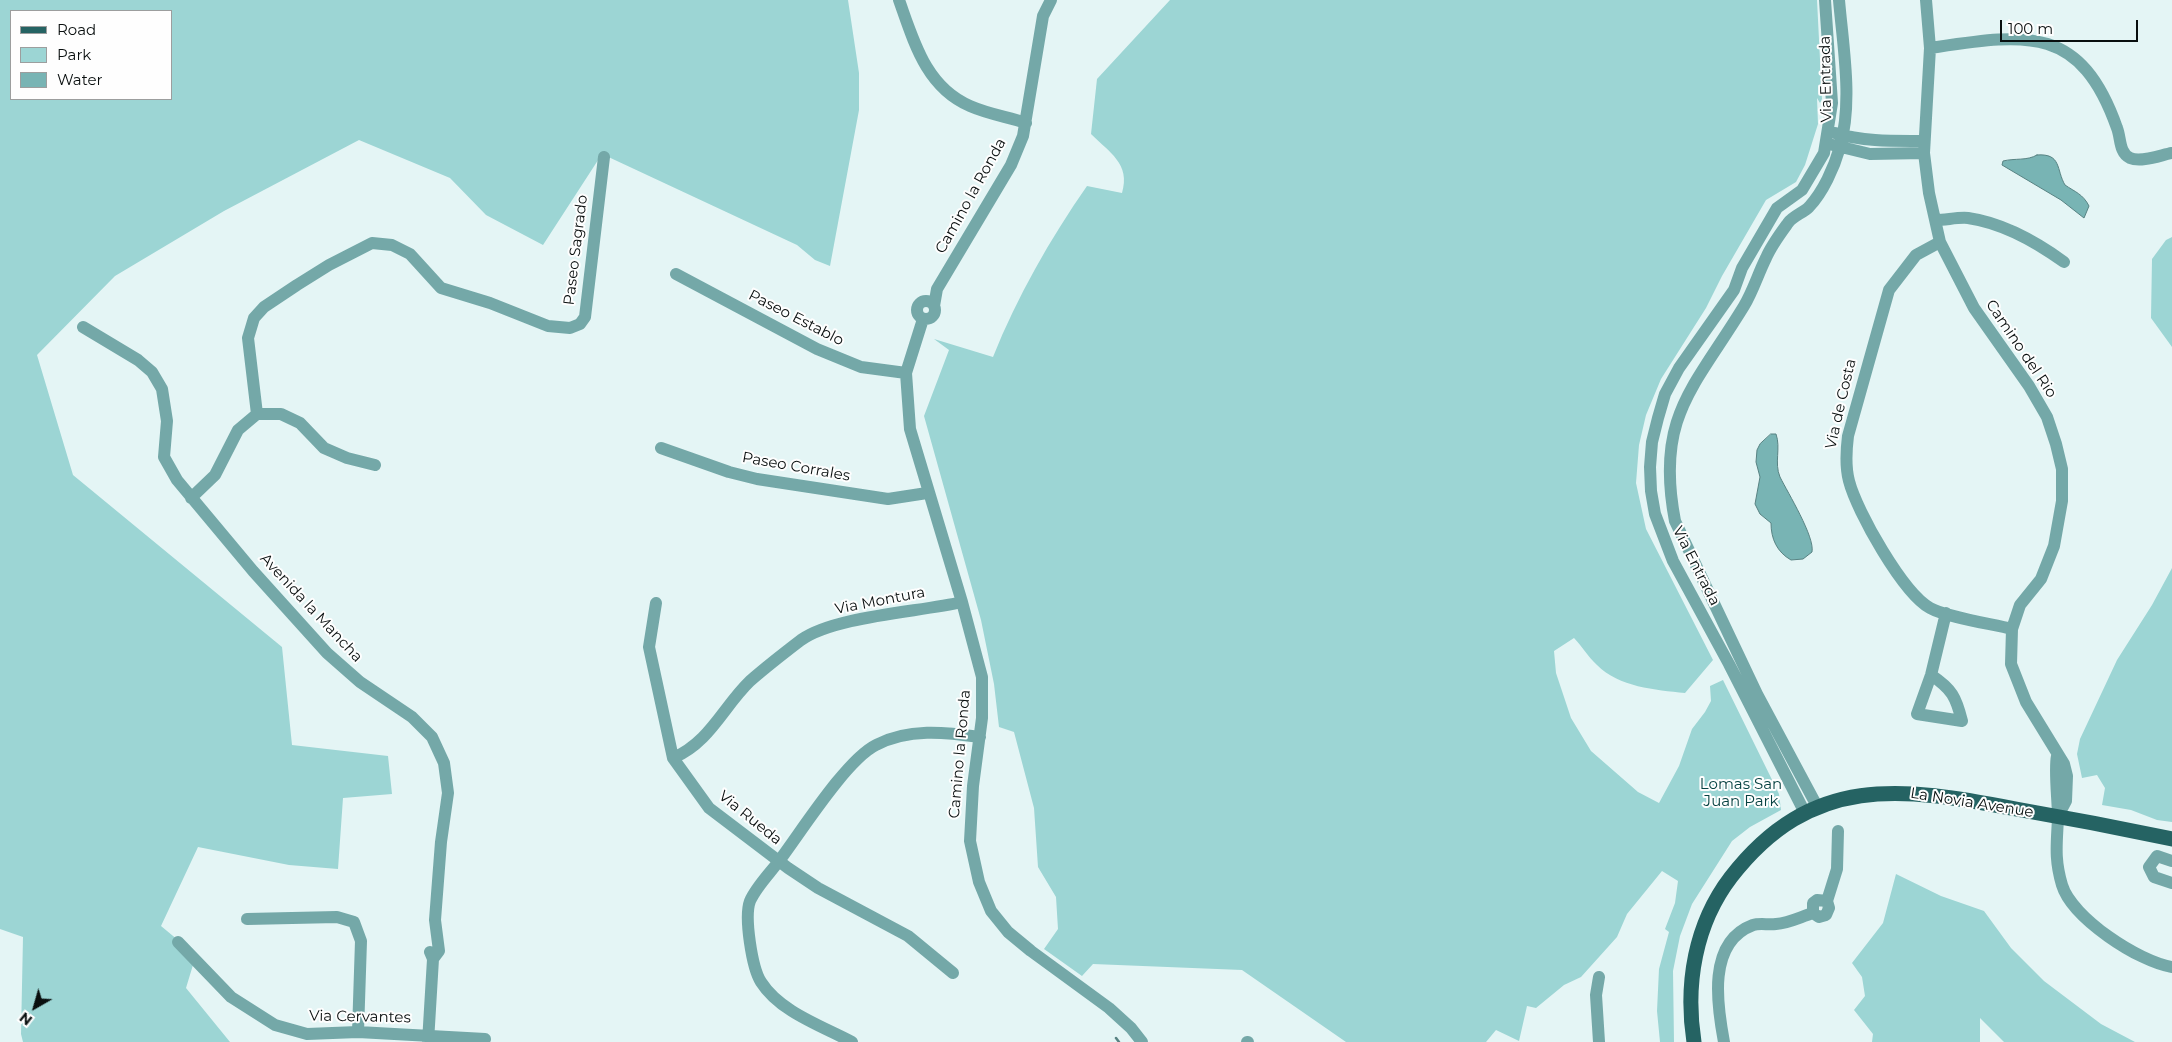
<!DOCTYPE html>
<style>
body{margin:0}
#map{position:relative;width:2172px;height:1042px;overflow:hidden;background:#e4f5f5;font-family:Montserrat,sans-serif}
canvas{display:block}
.legend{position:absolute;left:10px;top:10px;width:162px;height:90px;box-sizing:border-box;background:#fefefe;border:1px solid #9c9e9e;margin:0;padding:6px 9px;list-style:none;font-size:15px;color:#090f0f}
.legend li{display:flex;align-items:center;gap:10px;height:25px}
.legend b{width:25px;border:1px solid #9c9e9e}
.north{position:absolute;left:10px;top:982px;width:50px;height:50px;-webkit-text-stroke:4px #fefefe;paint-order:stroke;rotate:218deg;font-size:14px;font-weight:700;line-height:20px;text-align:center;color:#090f0f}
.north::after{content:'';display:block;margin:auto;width:18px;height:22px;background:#090f0f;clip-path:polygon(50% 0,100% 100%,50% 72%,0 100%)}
.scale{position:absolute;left:2000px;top:20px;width:138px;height:22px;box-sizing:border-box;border:2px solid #090f0f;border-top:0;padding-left:6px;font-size:15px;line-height:18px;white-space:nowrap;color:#090f0f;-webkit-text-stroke:4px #fefefe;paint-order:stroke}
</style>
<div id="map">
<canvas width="2172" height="1042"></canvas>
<ul class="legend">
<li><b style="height:6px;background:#256363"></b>Road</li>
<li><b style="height:14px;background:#9cd5d4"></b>Park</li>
<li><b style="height:14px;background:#78b4b4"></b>Water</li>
</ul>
<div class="north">N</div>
<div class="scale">100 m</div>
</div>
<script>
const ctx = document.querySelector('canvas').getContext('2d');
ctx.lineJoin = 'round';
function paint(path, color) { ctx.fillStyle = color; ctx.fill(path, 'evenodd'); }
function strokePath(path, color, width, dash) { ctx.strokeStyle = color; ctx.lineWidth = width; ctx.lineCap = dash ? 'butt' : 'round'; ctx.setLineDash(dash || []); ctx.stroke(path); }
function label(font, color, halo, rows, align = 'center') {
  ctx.font = font + ' Montserrat,sans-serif'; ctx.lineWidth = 4; ctx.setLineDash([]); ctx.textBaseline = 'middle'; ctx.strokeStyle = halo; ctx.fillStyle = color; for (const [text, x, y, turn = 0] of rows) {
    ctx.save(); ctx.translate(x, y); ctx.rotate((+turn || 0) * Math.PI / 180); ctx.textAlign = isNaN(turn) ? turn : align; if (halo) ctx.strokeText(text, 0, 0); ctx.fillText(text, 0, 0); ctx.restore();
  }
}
paint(new Path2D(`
 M0 0H848L859 73V110L830 266 815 260 797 245 602 154 543 245 486 215 450 178 359 140 224 211 115 276 37 355 73 475 282 647 292 745 388 756 392 794 343 798 338 869 289 865 198 847 161 926 196 955 186 988 230 1042H23L21 1034 23 937 0 929ZM11 11H171V99H11Z
 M1170 0H1817L1822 99 1820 103 1817 98 1818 124 1805 165 1796 182 1766 200 1722 276 1706 308 1661 379 1646 415 1639 445 1636 483 1646 529 1713 660 1685 693C1655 690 1619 687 1597 665 1588 657 1582 646 1574 638L1554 651 1556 673 1571 718 1591 751 1638 792 1659 803 1679 766 1692 729 1705 712 1711 701 1710 686 1723 680 1779 794 1781 810 1750 827 1732 841 1692 904 1680 936 1673 971 1674 1042H1660L1657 1011 1659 969 1669 932 1665 929 1675 903 1678 881 1662 871 1627 914 1617 937 1581 977 1564 985 1536 1008 1527 1006 1519 1041 1496 1030 1486 1042H1346L1242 970 1093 964 1082 976 1044 949 1058 929 1056 897 1038 867 1034 808 1014 732 999 727 994 684 981 620 924 416 949 350 934 339 993 357C1017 297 1050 239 1087 186L1122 193C1131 164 1109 152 1091 134L1097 79Z
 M2172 237V347L2151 318 2152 259 2166 240Z
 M2172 568V822L2157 820 2131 810 2102 805 2105 788 2097 775 2082 778 2077 754 2080 739 2117 660 2152 605Z
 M1896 874 1941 896 1984 911 2011 948 2044 981 2101 1024 2135 1042H2004L1980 1018V1042H1872L1873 1034 1854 1010 1865 996 1862 977 1852 963 1883 923Z`), '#9cd5d4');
const water = new Path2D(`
 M2037 155C2062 153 2056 170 2065 185 2075 192 2083 194 2089 206L2084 218 2061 200 2002 165 2003 161C2015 158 2027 161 2037 155Z
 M1771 434H1776C1781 448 1774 463 1780 477 1788 493 1815 537 1812 552L1803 559 1791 560C1777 552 1771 539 1771 523L1760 514 1755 504 1760 477 1756 462 1757 450 1760 444Z`);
paint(water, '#78b4b4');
strokePath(water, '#578282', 1);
strokePath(new Path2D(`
 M1116 1038 1119 1042`), '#578282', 2.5);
strokePath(new Path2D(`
 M899 0C914 42 926 87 970 106 988 114 1008 117 1026 123
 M1926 0 1930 48 1924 153 1929 193 1940 242 1974 308 2029 386 2047 417 2056 444 2062 469V501L2054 546 2041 579 2020 605 2012 629 2011 664 2026 702 2064 764 2067 776 2066 801 2058 816
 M1930 48C2025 34 2080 23 2117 128 2121 138 2119 153 2130 158 2141 163 2161 155 2172 153
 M1835 133C1864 142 1894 141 1924 141
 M1833 145 1870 154 1924 153
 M1936 220C1946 220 1958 217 1968 218 2003 223 2035 241 2064 262
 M1940 242 1916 255 1889 290 1848 436C1846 452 1845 466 1849 481 1857 512 1903 593 1930 608 1946 617 1992 624 2012 629
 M676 274 817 349 861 367 906 373
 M917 310a9 9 0 1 1 18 0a9 9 0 1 1-18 0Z
 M934 306 937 289 1011 165 1023 136 1043 16 1051 0
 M923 319 906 373 910 429 962 602 982 677V718L973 786 970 841 979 882 991 911 1008 932 1031 951 1109 1008 1131 1028 1142 1042
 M83 327 138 360 152 372 162 389 167 421 164 457 177 480 253 571 327 653 360 682 412 717 432 737 444 763 448 793 441 842 435 920 439 951 433 959
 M257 414 248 338 254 318 264 307 297 285 329 265 372 243 392 245 410 254 441 288 490 303 548 326 570 328 580 324 585 317 604 157
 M661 448 729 472 757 479 888 499 927 493
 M191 498 215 475 238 430 257 414H281L300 423 324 448 347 458 375 465
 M656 603 649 647 673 758 709 808 788 868 818 888 908 936 953 973
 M1931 675C1952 689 1956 697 1962 721L1917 714 1931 675 1946 613
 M2057 756C2054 769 2058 801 2058 817 2057 843 2054 858 2062 885 2072 918 2139 962 2172 967
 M673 758C710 742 723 707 750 681 766 667 784 653 801 640 835 616 919 612 962 602
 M1818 808 1757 694 1675 521C1655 417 1694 388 1744 306 1753 291 1758 274 1766 258 1771 246 1780 234 1788 223 1793 216 1803 213 1809 207 1823 192 1834 168 1840 147 1853 101 1843 47 1839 0
 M1805 813 1729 664 1673 561 1655 514 1651 491 1650 467 1652 442 1658 418 1665 394 1679 368 1734 290 1742 268 1777 208 1802 190 1824 153 1832 103 1825 0
 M2172 861 2157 856 2149 867 2154 877 2172 883
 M1827 901 1817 900 1813 903V913L1819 917 1826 915 1829 908 1827 901 1837 869 1838 831
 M247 919 337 917 354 922 361 941 358 1032
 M178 942 231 997 275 1025 307 1034 358 1032 485 1039
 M1599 977 1596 995 1599 1042
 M428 1042 433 959 430 952
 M852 1042C822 1026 780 1012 761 982 752 968 744 917 750 901 756 887 770 873 779 861 801 832 846 760 876 745 908 728 945 732 980 737
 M1247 1042H1248
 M1724 1042C1717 1005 1707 942 1753 925 1759 923 1769 925 1776 924 1789 923 1800 917 1813 913`), '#74a8a8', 12);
strokePath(new Path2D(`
 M1694 1042C1685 984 1695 924 1731 877 1812 773 1901 787 2016 809 2068 818 2120 828 2172 839`), '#256363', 15);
label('15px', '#090f0f', '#fefefe', [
 ["Via Entrada",1826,79,-91],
 ["Camino la Ronda",971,196,-61],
 ["Paseo Sagrado",576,250,-83],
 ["Paseo Establo",796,318,27],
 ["Camino del Rio",2021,349,56],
 ["Via de Costa",1841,404,-77],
 ["Paseo Corrales",796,467,10],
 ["Via Entrada",1696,566,63],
 ["Via Montura",880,601,-11],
 ["Avenida la Mancha",311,608,47],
 ["Camino la Ronda",960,754,-85],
 ["La Novia Avenue",1972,803,9],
 ["Via Rueda",750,818,39],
 ["Via Cervantes",360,1017,1]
]);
label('15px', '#074242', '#fefefe', [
 ["Lomas San",1741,785],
 ["Juan Park",1741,802]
]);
</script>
